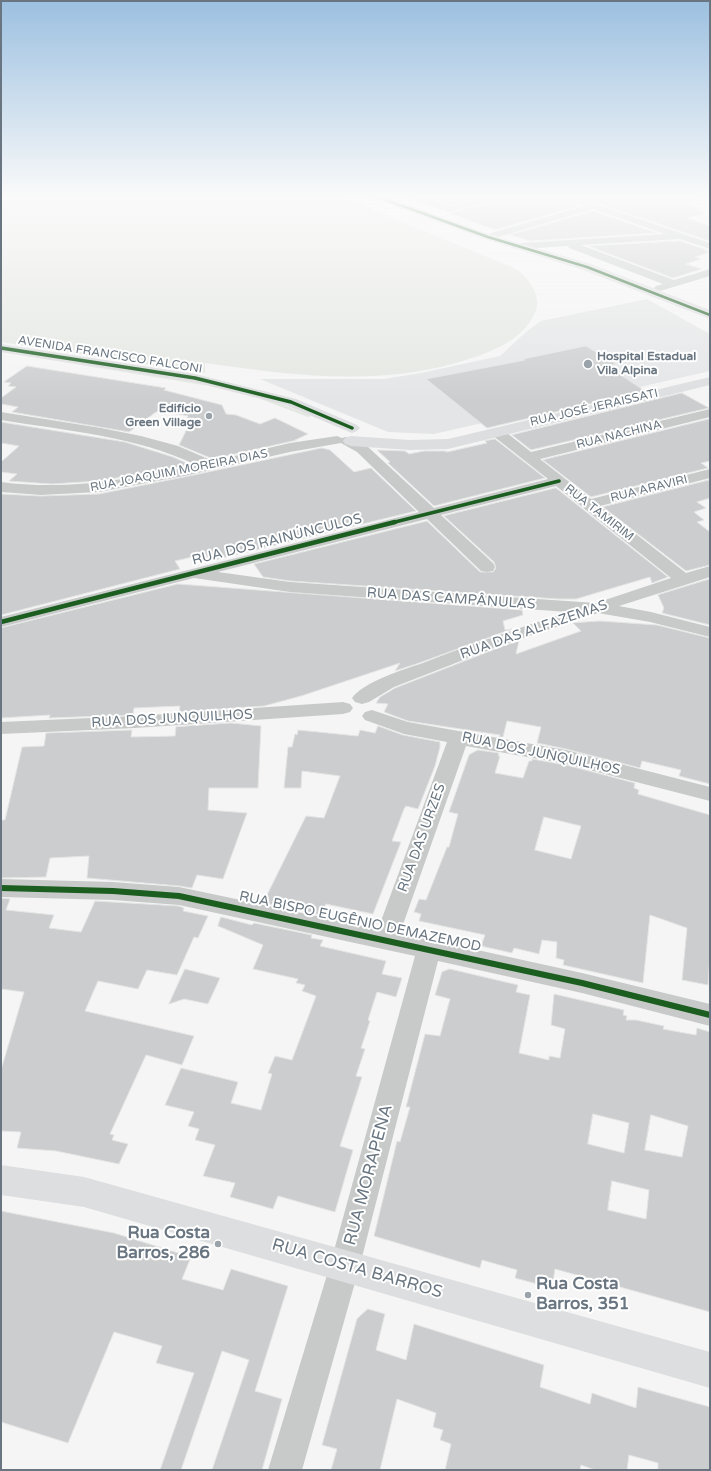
<!DOCTYPE html>
<meta charset="utf-8">
<style>
body{margin:0}
#map{position:relative;width:711px;height:1471px;overflow:hidden;background:#f5f5f5;font-family:"Varela Round",sans-serif}
canvas{display:block}
.frame{position:absolute;inset:0;border:2px solid #697681;pointer-events:none}
</style>
<div id="map">
<canvas width="711" height="1471"></canvas>
<div class="frame"></div>
</div>
<script>
const ctx = document.querySelector('canvas').getContext('2d');
ctx.lineJoin = 'round';
function paint(path, color) { ctx.fillStyle = color; ctx.fill(path, 'evenodd'); }
function strokePath(path, color, width, dash) { ctx.strokeStyle = color; ctx.lineWidth = width; ctx.lineCap = dash ? 'butt' : 'round'; ctx.setLineDash(dash || []); ctx.stroke(path); }
function label(font, color, halo, rows, align = 'center') {
  ctx.font = font + ' "Varela Round",sans-serif'; ctx.lineWidth = 4; ctx.setLineDash([]); ctx.textBaseline = 'middle'; ctx.strokeStyle = halo; ctx.fillStyle = color; for (const [text, x, y, turn = 0] of rows) {
    ctx.save(); ctx.translate(x, y); ctx.rotate((+turn || 0) * Math.PI / 180); ctx.textAlign = isNaN(turn) ? turn : align; if (halo) ctx.strokeText(text, 0, 0); ctx.fillText(text, 0, 0); ctx.restore();
  }
}
paint(new Path2D(`
 M647 299 710 334V371L434 434 388 432 260 379H384L421 373 500 356 526 332 541 321Z`), '#e4e5e6');
paint(new Path2D(`
 M1 196H341L516 269C529 278 543 297 535 313 524 337 499 349 475 357 386 388 296 376 205 363V372L203 373 1 342Z
 M1 349 195 380 262 396 312 416 308 417 258 398 209 386 1 352Z`), '#e4e7e2');
const building = new Path2D(`
 M408 196H486L445 206 442 210 408 197Z
 M508 196H558L561 199 579 206 495 230 450 213 504 199Z
 M576 196H698V201L688 204 702 209 697 210 706 213 687 218 710 226V241Z
 M593 211 657 233 530 241 510 235Z
 M680 241 707 250H704L710 252 695 257 701 259 686 264 702 269 673 278 588 246Z
 M586 346 616 364 607 366 645 391 487 428 426 379 525 360 524 359Z
 M27 366 166 388 164 390 222 405 226 414 236 415 260 424 275 418 308 434 295 440H297L213 459 179 445 190 423 187 422 188 416 163 411 156 412 129 432 12 412 18 407 1 404V398L16 387 8 386 11 383 4 382Z
 M682 393 709 408 531 450 512 435Z
 M710 419V461L701 463 708 468 591 497 543 460Z
 M1 422 125 442 173 457 191 465 99 481 51 484 9 481 17 474 1 472V462L19 446 1 443Z
 M495 439 545 478 434 506 388 463 390 462 377 450 405 451 409 454 424 451H445L447 452 487 443 485 441Z
 M322 448 330 450 354 472 371 468 416 511 210 561 205 554 175 561 180 569 1 615V494L41 496 99 494 189 476Z
 M710 480V498L697 502 706 508 694 512 704 520 697 522 710 532V565L686 571 603 507Z
 M556 488 668 577 652 583 650 577 576 599H558L290 581 263 577 254 564 427 521 480 572H493L496 568 494 562 444 516Z
 M710 579V625L662 613 664 608 658 595Z
 M178 584 522 610 523 615 503 621 505 630 512 629 422 662 395 671 400 663 301 696 264 706 179 712 180 706 134 708 133 715 49 718 50 715 1 718V628Z
 M600 621 657 625 710 638V784L679 776 681 770 642 761 640 768 566 749 537 743 541 727 507 721 503 737H499L500 735 408 721 384 712 388 704 376 703 380 697 395 688 503 646 519 641 516 654 581 631 573 623Z
 M231 723 261 726 258 788H209L208 810 247 813 223 879 197 875 192 888 179 886 87 878 89 856 50 858 46 877 1 878V820H5L22 747 44 746 46 733 132 730 131 737 175 736 176 727Z
 M378 726 403 735 440 742V747L435 766 418 809 406 806 404 809 392 841 401 842 373 914 326 904 321 915 263 903 306 816 324 818 340 776 302 771 301 788H284L288 747H292L295 734 297 735 298 730 358 736 360 730 375 733Z
 M478 750 499 753 498 756H500L495 773 523 778 529 761H532V759L566 765 635 783 634 788 639 790 638 794 710 815V954L708 985 682 980 687 928 650 915 643 983 563 965 564 960 556 958 557 942 542 940 539 954 514 948 512 953 481 946 485 935 419 921 421 914 414 912 419 899 426 900 447 847H449L458 814 449 812 469 755ZM544 817 581 826 571 859 535 850Z
 M1 898 10 899 6 910 54 915 49 928 81 932 95 901 179 906 184 908 183 911 208 916 198 938 194 937 177 975 147 970 138 989 98 981 85 1011 194 1036 182 1065 146 1055 110 1134 114 1135 112 1140 128 1144 119 1164 56 1151 17 1148 21 1132 1 1131V1070L24 992 1 989Z
 M221 917 252 925 254 923 312 935 311 938 323 940 320 946 386 961 382 974 402 978 396 997 377 992 368 1020 370 1021 361 1048 365 1049 356 1076 362 1077 340 1146 353 1150 335 1212 278 1196 273 1209 230 1197 235 1183 203 1176 215 1145 195 1140 199 1129 188 1126 194 1112 165 1105 181 1068 238 1082 231 1103 261 1110 272 1074 268 1073 275 1056 292 1060 316 996 302 991 305 985 296 983 298 979 253 969 263 945 218 926Z
 M185 969 220 978 208 1004 184 999 169 1004Z
 M450 969 518 985 516 992 530 995 519 1053 549 1060V1056L560 1058 565 1029 551 1025 554 994 624 1010 623 1015 627 1016 626 1020H636L664 1026 663 1029 696 1035 697 1028 710 1032V1312L555 1269 552 1288 515 1278 517 1270 482 1260 480 1268 374 1236 397 1141 400 1142 410 1107H406L425 1034 440 1036 450 999 435 995 442 972ZM593 1114 629 1123 624 1153 588 1144ZM651 1115 688 1126 682 1157 645 1150ZM612 1181 649 1190 646 1219 608 1210Z
 M1 1211 114 1233 191 1257 182 1279 223 1290 231 1269 288 1286 255 1391 282 1399 262 1470H212L249 1360 222 1351 181 1470H160L194 1373 156 1363 162 1346 114 1332 68 1443 1 1422Z
 M368 1309 385 1314 376 1350 406 1360 414 1324 544 1365 540 1387 590 1404 592 1393 636 1408 638 1387 710 1407V1470H658V1463L629 1455 627 1470H595L581 1465 580 1470H445L451 1444 440 1440 443 1430 433 1427 436 1413 397 1399 380 1470H331L337 1449 322 1445 357 1319Z`);
paint(building, '#cccdce');
strokePath(building, '#e4e4e4', 1);
paint(new Path2D(`
 M491 196H506L504 198 448 212 443 209 445 207Z
 M559 196H572L710 243V249L680 239 581 245 674 280 710 269V276L660 291 656 290 654 288 656 286 663 284 569 248 568 246 521 249 516 246 521 243 665 234 593 209 492 239 488 240 483 237 484 235 584 206 561 198Z
 M710 409V417L540 459 591 499 710 469V478L600 506 686 573 710 566V577L619 606 651 612 710 627V637L650 622 598 613 502 645 394 687 369 702 362 704 355 702 352 698C363 682 405 669 423 663 471 644 519 628 568 612L290 592 194 578 1 627V617L419 512 357 452 341 443 290 452 189 475 99 492 41 495 1 492V482C68 491 131 479 196 465 136 436 67 431 1 420V412L101 428 141 436 178 446 213 461 290 443 337 436 342 438 346 437 367 446 434 508 548 479 492 435 490 432 492 429 497 428 502 429 531 452ZM556 486 671 578 596 603 290 582 218 572 427 519 481 571 487 572 493 571 495 567 493 563 441 515Z
 M343 702 350 704 353 708 350 712 343 714 135 728 1 734V722L135 716Z
 M372 710 408 722 566 750 710 787V801L566 764 466 746 400 933 582 973 710 1004V1026L582 993 438 961 360 1265 302 1470H268L330 1265 415 956 179 905 113 900 1 897V879L113 882 179 887 378 929 447 742 404 734 365 720 362 716 365 712Z`), '#c8caca');
paint(new Path2D(`
 M370 196H384L492 235 591 264 710 310V319L583 270 484 239 371 198Z
 M1 344 195 374 296 399 357 425 360 428 357 431 352 433 347 431 286 405 195 382 1 352Z
 M710 377V385L448 449 410 450 351 446 345 444 343 441 345 438 351 436 410 440 448 439Z
 M1 1165 84 1177 710 1352V1388L84 1207 1 1195Z`), '#dddedf');
strokePath(new Path2D(`
 M375 196 488 237 587 267 710 315`), '#1b5e20', 2.5);
strokePath(new Path2D(`
 M1 348 195 378 291 402 352 428
 M391 523 559 481`), '#1b5e20', 3.5);
strokePath(new Path2D(`
 M1 622 395 522`), '#1b5e20', 4.5);
strokePath(new Path2D(`
 M1 888 113 891 179 896 582 983 710 1015`), '#1b5e20', 6);
const sky = ctx.createLinearGradient(0, 0, 0, 402);
sky.addColorStop(0, '#9cc0e0');
sky.addColorStop(0.49, '#fafafa');
sky.addColorStop(1, '#fafafa00');
ctx.fillStyle = sky;
ctx.fillRect(0, 0, 711, 402);
for (const [x, y, r, color] of [
 [588,364,5,"#9aa2aa"],
 [209,416,4,"#9aa2aa"],
 [218,1244,4,"#9aa2aa"],
 [528,1295,4,"#9aa2aa"]
]) { const dot = new Path2D(); dot.arc(x, y, r, 0, 2 * Math.PI); ctx.fillStyle = color; ctx.fill(dot); strokePath(dot, '#fff', 1.5); }
label('12px', '#697681', '#fff', [
 ["AVENIDA FRANCISCO FALCONI",110,355,9],
 ["RUA JOSÉ JERAISSATI",594,408,-13],
 ["RUA NACHINA",619,435,-14],
 ["RUA JOAQUIM MOREIRA DIAS",179,471,-11],
 ["RUA ARAVIRI",649,489,-14],
 ["RUA TAMIRIM",599,513,38]
]);
label('bold 12px', '#697681', '#fff', [
 ["Hospital Estadual",597,357],
 ["Vila Alpina",597,371],
 ["Edifício",201,409,"right"],
 ["Green Village",201,423,"right"]
], 'left');
label('14px', '#697681', '#fff', [
 ["RUA DOS RAINÚNCULOS",277,540,-14],
 ["RUA DAS CAMPÂNULAS",451,599,4],
 ["RUA DAS ALFAZEMAS",534,630,-19],
 ["RUA DOS JUNQUILHOS",172,719,-3],
 ["RUA DOS JUNQUILHOS",541,754,12],
 ["RUA DAS URZES",422,838,-70],
 ["RUA BISPO EUGÊNIO DEMAZEMOD",360,922,12]
]);
label('17px', '#697681', '#fff', [
 ["RUA MORAPENA",369,1175,-75],
 ["RUA COSTA BARROS",357,1269,16]
]);
label('bold 17px', '#697681', '#fff', [
 ["Rua Costa",210,1234],
 ["Barros, 286",210,1254],
 ["Rua Costa",536,1285,"left"],
 ["Barros, 351",536,1305,"left"]
], 'right');
</script>
